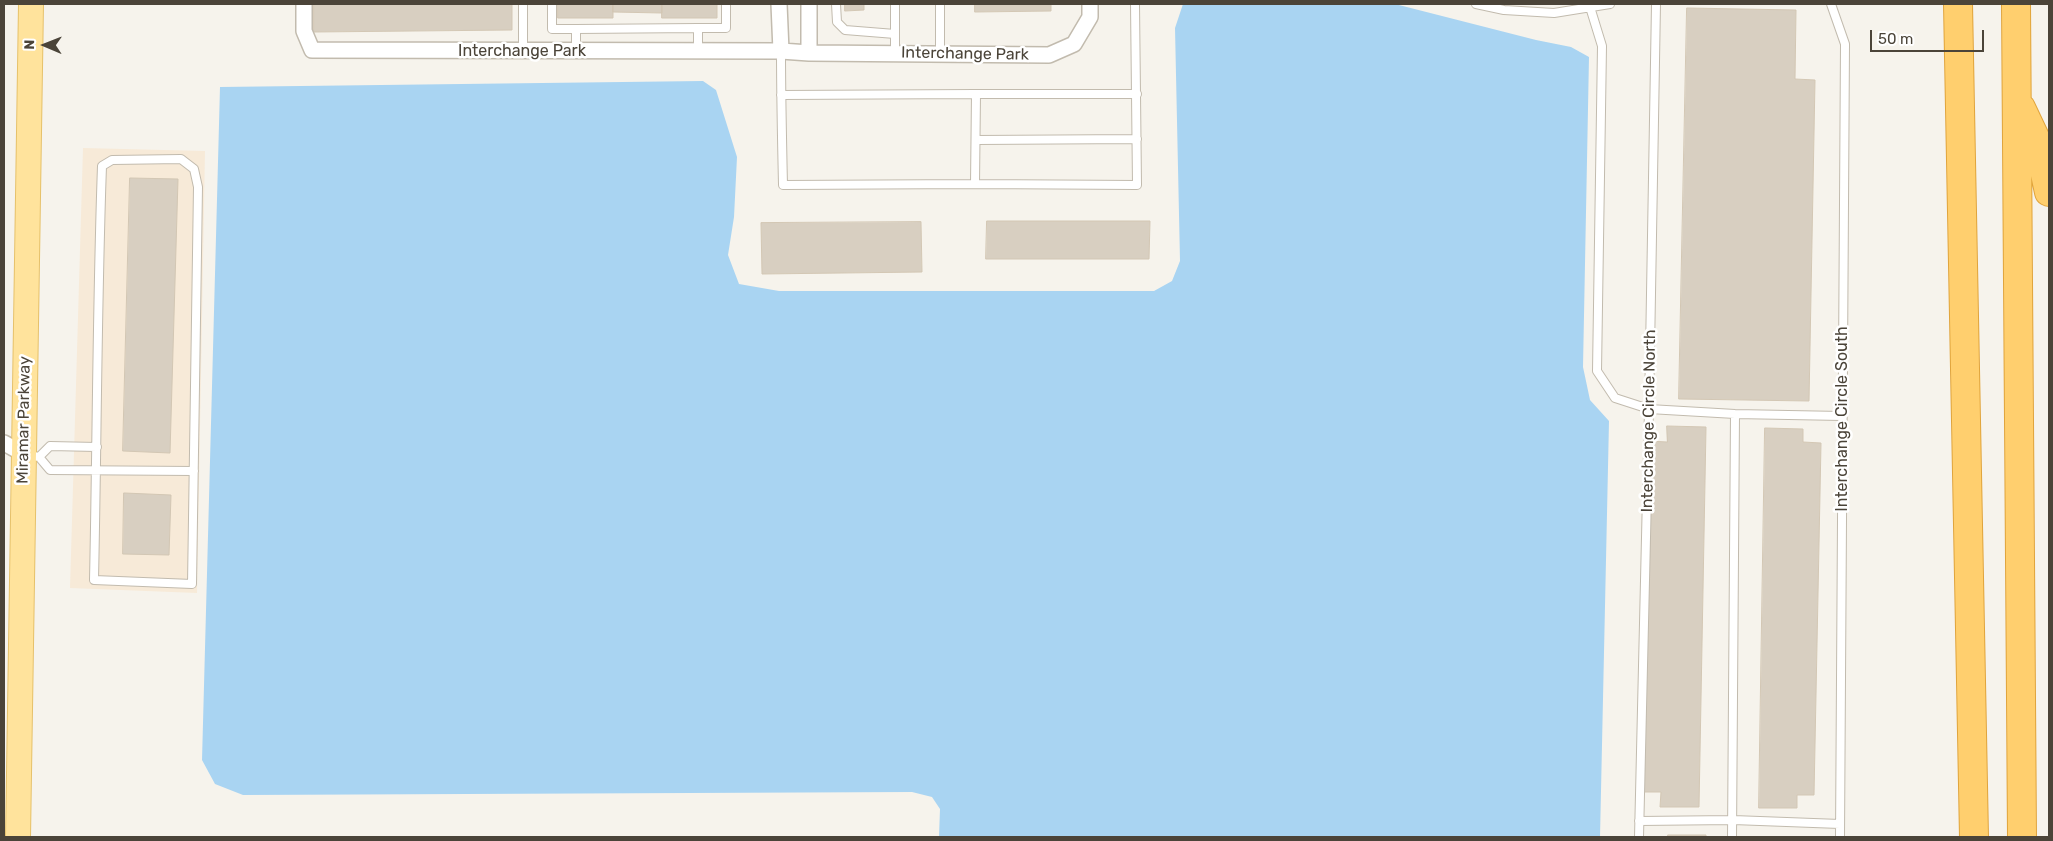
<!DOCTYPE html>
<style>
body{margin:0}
#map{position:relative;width:2053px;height:841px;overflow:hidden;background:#f6f3ec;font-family:Rubik,sans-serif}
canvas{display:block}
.frame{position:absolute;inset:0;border:5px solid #4b4439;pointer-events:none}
.north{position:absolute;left:20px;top:20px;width:50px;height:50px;-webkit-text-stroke:4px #fff;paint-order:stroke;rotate:271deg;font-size:14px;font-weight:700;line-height:20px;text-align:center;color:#4b4439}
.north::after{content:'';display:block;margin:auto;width:18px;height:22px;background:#4b4439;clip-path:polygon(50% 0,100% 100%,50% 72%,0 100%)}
.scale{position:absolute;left:1870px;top:30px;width:114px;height:22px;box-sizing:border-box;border:2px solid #4b4439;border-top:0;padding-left:6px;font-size:15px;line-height:18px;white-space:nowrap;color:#4b4439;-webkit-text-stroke:4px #fff;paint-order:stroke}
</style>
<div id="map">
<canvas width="2053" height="841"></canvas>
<div class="frame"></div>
<div class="north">N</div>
<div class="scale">50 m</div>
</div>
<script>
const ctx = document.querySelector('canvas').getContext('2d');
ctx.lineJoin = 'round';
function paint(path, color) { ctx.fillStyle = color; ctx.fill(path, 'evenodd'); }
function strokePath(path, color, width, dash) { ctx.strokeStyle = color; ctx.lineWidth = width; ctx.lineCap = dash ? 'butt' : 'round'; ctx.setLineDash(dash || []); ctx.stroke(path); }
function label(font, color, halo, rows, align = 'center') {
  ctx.font = font + ' Rubik,sans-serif'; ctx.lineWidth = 5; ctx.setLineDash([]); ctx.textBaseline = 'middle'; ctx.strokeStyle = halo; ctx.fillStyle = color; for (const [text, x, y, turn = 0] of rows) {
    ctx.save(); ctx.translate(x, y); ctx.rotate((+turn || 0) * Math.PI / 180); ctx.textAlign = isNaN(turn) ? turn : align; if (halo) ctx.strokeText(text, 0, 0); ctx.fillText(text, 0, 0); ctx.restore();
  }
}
paint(new Path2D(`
 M83 148 205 151 197 593 70 588Z`), '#f7ead8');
paint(new Path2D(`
 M1183 4H1395L1536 40 1571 47 1589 57 1583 367 1590 400 1609 421 1600 837H939L940 809 932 797 912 792 243 795 215 784 202 760 220 87 703 81 716 90 737 157 734 217 728 255 739 284 779 291H1154L1172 281 1180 261 1175 28Z`), '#a9d4f2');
const building = new Path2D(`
 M314 4H512V30L314 32Z
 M558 4H613V18H558Z
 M613 4H662V13L613 12Z
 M662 4H717V18H662Z
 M845 4H864V10L845 11Z
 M975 4H1051V11L975 12Z
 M1687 8 1796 10 1795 79 1815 80 1809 401 1679 399Z
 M130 178 178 179 170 453 123 451Z
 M987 221H1150L1149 259H986Z
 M921 222 922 272 762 274 761 223Z
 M1667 426 1706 427 1699 807H1660L1661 792H1642L1649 441 1667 442Z
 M1765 428 1803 429V442L1821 443 1814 795H1797V808H1759Z
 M124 493 171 495 169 555 123 554Z
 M1668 835H1706V837H1668Z`);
paint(building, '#d8cfc1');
strokePath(building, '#d3c7b4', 1);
const service = new Path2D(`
 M552 4V29H576
 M836 4 837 22 845 30 895 34
 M895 4V53
 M940 4V54
 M1476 4 1504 10 1554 13 1610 4
 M1831 4 1845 44 1840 837
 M1590 7 1602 46 1597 371 1615 398 1649 409 1735 414 1842 416
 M523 51V4
 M576 51V29L698 28
 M698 51V28H726V4
 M781 51C781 96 782 141 783 185L975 184 976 94 781 95
 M976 94H1137
 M976 140 1137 139
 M181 159 194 169 198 187 192 584 94 580C97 442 97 304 102 166L112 160Z
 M975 184 1137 185 1135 4
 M28 455 39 457 50 470 194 471
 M39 457 50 446 97 447
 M1639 821 1733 820 1840 824
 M1639 837 1649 409 1656 4
 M1732 837 1735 414`);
const minor = new Path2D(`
 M304 4V31L312 50 781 51 809 53 1049 55 1074 44 1090 17V4
 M779 4 781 51
 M809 53V4
 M4 443 24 454`);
const primary = new Path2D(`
 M18 837 31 4`);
const motorway = new Path2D(`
 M1958 4 1974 837
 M2016 4 2022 837
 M2021 108 2039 146 2049 192`);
strokePath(service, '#c2bbae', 10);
strokePath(minor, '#c2bbae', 18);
strokePath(primary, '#e6c16a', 26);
strokePath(motorway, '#e0a43c', 30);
strokePath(service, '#fff', 8);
strokePath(minor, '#fff', 15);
strokePath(primary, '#ffe39c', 24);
strokePath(motorway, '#ffcf6e', 28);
label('16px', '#4b4439', '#fff', [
 ["Interchange Park",522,51],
 ["Interchange Park",965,54,1],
 ["Interchange Circle South",1842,419,-90],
 ["Miramar Parkway",24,420,-89],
 ["Interchange Circle North",1649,421,-89]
]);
</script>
